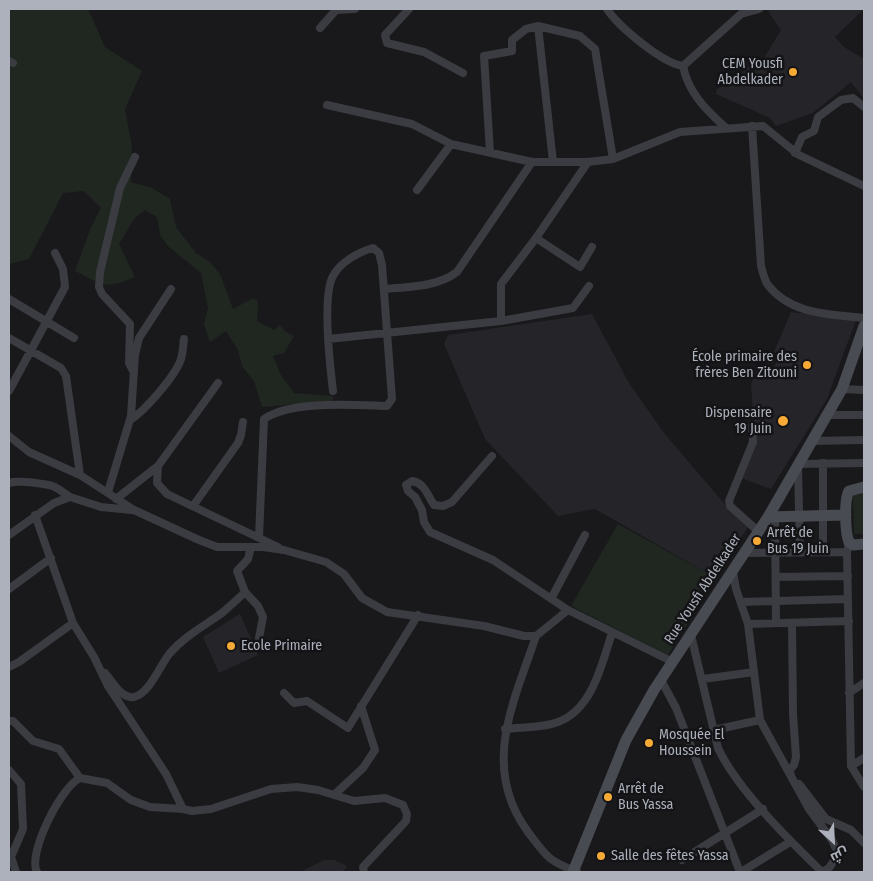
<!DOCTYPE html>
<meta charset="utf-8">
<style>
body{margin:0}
#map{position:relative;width:873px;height:881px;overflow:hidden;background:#19191c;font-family:"Fira Sans Condensed",Cairo,sans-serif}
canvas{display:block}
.frame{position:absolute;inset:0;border:10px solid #acb1bc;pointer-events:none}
.north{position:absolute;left:808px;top:816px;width:50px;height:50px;-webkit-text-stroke:4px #141417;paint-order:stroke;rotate:155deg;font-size:14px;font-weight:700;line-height:20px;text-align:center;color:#acb1bc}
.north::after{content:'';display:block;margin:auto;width:18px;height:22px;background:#acb1bc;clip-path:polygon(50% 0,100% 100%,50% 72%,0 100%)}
</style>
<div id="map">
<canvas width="873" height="881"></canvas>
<div class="frame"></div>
<div class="north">ش</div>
</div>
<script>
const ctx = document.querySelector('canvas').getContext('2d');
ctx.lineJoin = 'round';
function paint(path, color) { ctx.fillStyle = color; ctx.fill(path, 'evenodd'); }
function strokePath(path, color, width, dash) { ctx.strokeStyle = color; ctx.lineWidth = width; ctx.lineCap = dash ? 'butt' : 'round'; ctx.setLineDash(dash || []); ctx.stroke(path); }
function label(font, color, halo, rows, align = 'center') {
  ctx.font = font + ' "Fira Sans Condensed",sans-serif'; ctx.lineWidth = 5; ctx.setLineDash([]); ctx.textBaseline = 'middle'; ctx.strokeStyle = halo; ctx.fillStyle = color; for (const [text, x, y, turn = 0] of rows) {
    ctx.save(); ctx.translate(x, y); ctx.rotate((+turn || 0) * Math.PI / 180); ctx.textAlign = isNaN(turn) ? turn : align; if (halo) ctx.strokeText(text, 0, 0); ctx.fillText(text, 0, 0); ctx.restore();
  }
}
paint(new Path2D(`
 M771 9H864L835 37 844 47 864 59V99L851 82 813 113 776 126 770 118 716 94 717 89 731 82 757 59 764 58 781 30 768 11Z
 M791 312 856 320 827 399 771 489 741 478 755 442 751 384 757 370 771 375 779 355 774 352Z
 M592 314 629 383 664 433 728 508 748 527 716 578 595 509 558 516 485 439 444 344 448 335Z
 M240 614 258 655 219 673 203 637Z
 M324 860H334L347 866 343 872H300Z`), '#252529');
paint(new Path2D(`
 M9 9H88L105 47 142 71 125 109 132 147 131 182 152 188 170 199 176 227 196 253 211 263 220 274 233 309 253 298 258 301 257 321 274 330 280 325 286 332 294 336 284 353 273 356 281 375 294 393 333 396V401L262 407 254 381 242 366 238 350 226 331 210 342 204 324 208 308 201 273 168 246 160 235 157 217 145 210 134 219 119 244 135 277C104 290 104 285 75 271L91 227 101 208 84 191 63 193 29 259 9 264Z
 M853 492H864V534H854Z
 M618 524 716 578 668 655 571 606Z`), '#1f2720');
strokePath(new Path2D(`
 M409 9 385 35 387 43 424 52 463 73
 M607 9C619 27 662 63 683 66
 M538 26 580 36 595 49 613 159
 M320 28 336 10 355 9
 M9 61 13 63
 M327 105 412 124 451 144 532 162H588L613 159 680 132 763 126 799 155 864 186
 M752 126 761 266C763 272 764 280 768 285 791 315 830 314 864 318
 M725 127C706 110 688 92 683 66L741 14 759 9
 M490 152 484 56 512 51V40L526 29 538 26 553 162
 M795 153 802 137 814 131 818 117 841 100 853 98 864 107
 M417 190 451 144
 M536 238 580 267 592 247
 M384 289C409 287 437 287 457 272L532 162
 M9 299 74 338
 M501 321V284L536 238 588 162
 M9 338 61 368 66 376 80 475
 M328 339 501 321 573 308 589 286
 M134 373 129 363 130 324 102 294 99 287 100 272 120 188 135 157
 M842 389 864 390
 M9 391 65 287 63 269 55 253
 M827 415H864
 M130 420C144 412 176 375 181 359 183 353 183 345 184 339
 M752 426 753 442 729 501 730 506 759 532
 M9 436 29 452 80 475 134 510 199 540 217 547H263L284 550 326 562 344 574 362 598 387 612 484 626 524 636H536L568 610 673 662
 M811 441 864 440
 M492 456 452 502 443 506 434 505C427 495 425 483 412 481L406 485 408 491 415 497 422 510 424 522 430 532 493 560 568 610
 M823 463V552
 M798 464 864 463
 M158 466 157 483 167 494 278 547
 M798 467 800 552
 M9 483C18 480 38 483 49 485 56 486 64 493 70 497
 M108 492 131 416 135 355 139 338 171 289
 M116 499 158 466 218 383
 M193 506 238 443 241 435 243 422
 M35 515 73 623 94 657 108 686 166 774 183 809
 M775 517 776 623
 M9 535 54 503 70 497 101 507 132 510
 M259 537 264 419C291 400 354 405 387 406L392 399 382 265 379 253 373 248C359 252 340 262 333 276 322 296 330 366 333 391
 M849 542 847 552 851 766 864 787
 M251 547 248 559 237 571 245 592 258 606 263 617 259 638
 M744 553 847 552
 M733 572 736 589 748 624 760 720 809 809 832 840 837 851 835 859 829 868 822 872
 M776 577 848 576
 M9 589 51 558
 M551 599 585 535
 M741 602 848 599
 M748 624 849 621
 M691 635 718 748C737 789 789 840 822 872
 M536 636C514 702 480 767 528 832 547 857 547 860 577 872
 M9 667 19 662 73 623
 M105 673C112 681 121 699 134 697 150 693 160 665 170 653 185 636 204 626 222 613 230 606 238 599 245 592
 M703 679 754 672
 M661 680 676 708 740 872
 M284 693 294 703 307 701 348 728 418 615
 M849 693 864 683
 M9 721H13L33 741 59 749 80 778
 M505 729C522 727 543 728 558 722 593 709 602 663 612 633
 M714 730 760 720
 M851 766 864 758
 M9 770 21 784 23 829 11 857 16 872
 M791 775 789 771 794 765 796 757 793 714 792 623
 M799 784 826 819 851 830 864 843
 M334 795 363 768 375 750 361 706
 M682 860 763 809
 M37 872C27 854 61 787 80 778L107 783 131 800 150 807 183 809 192 811 211 809 271 789 297 787 318 790 354 801 385 798 403 805 407 814 406 821 363 867 364 872
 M741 872 790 842`), '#3a3c41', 8);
strokePath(new Path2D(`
 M864 487 849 491C844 499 845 533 849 542L853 545 864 544
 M768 517 846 515
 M573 872 626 740 654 690 768 517 842 389 864 326`), '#484b51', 11);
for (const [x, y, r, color] of [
 [793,72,5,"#f7aa36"],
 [807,365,5,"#f7aa36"],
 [783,421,6,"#f7aa36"],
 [757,541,5,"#f7aa36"],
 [231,646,5,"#f7aa36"],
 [649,743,5,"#f7aa36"],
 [608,797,5,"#f7aa36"],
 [601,856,5,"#f7aa36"]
]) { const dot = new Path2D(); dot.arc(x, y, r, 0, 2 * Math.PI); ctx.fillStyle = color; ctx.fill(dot); strokePath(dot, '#141417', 2); }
label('14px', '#acb1bc', '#141417', [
 ["CEM Yousfi",783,64,"right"],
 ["Abdelkader",783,80,"right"],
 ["École primaire des",797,357,"right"],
 ["frères Ben Zitouni",797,373,"right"],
 ["Dispensaire",772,413,"right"],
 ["19 Juin",772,429,"right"],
 ["Arrêt de",767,533],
 ["Bus 19 Juin",767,549],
 ["Ecole Primaire",241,646],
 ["Mosquée El",659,735],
 ["Houssein",659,751],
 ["Arrêt de",618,789],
 ["Bus Yassa",618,805],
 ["Salle des fêtes Yassa",611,856]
], 'left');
label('14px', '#acb1bc', '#141417', [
 ["Rue Yousfi Abdelkader",703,589,-57]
]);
</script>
